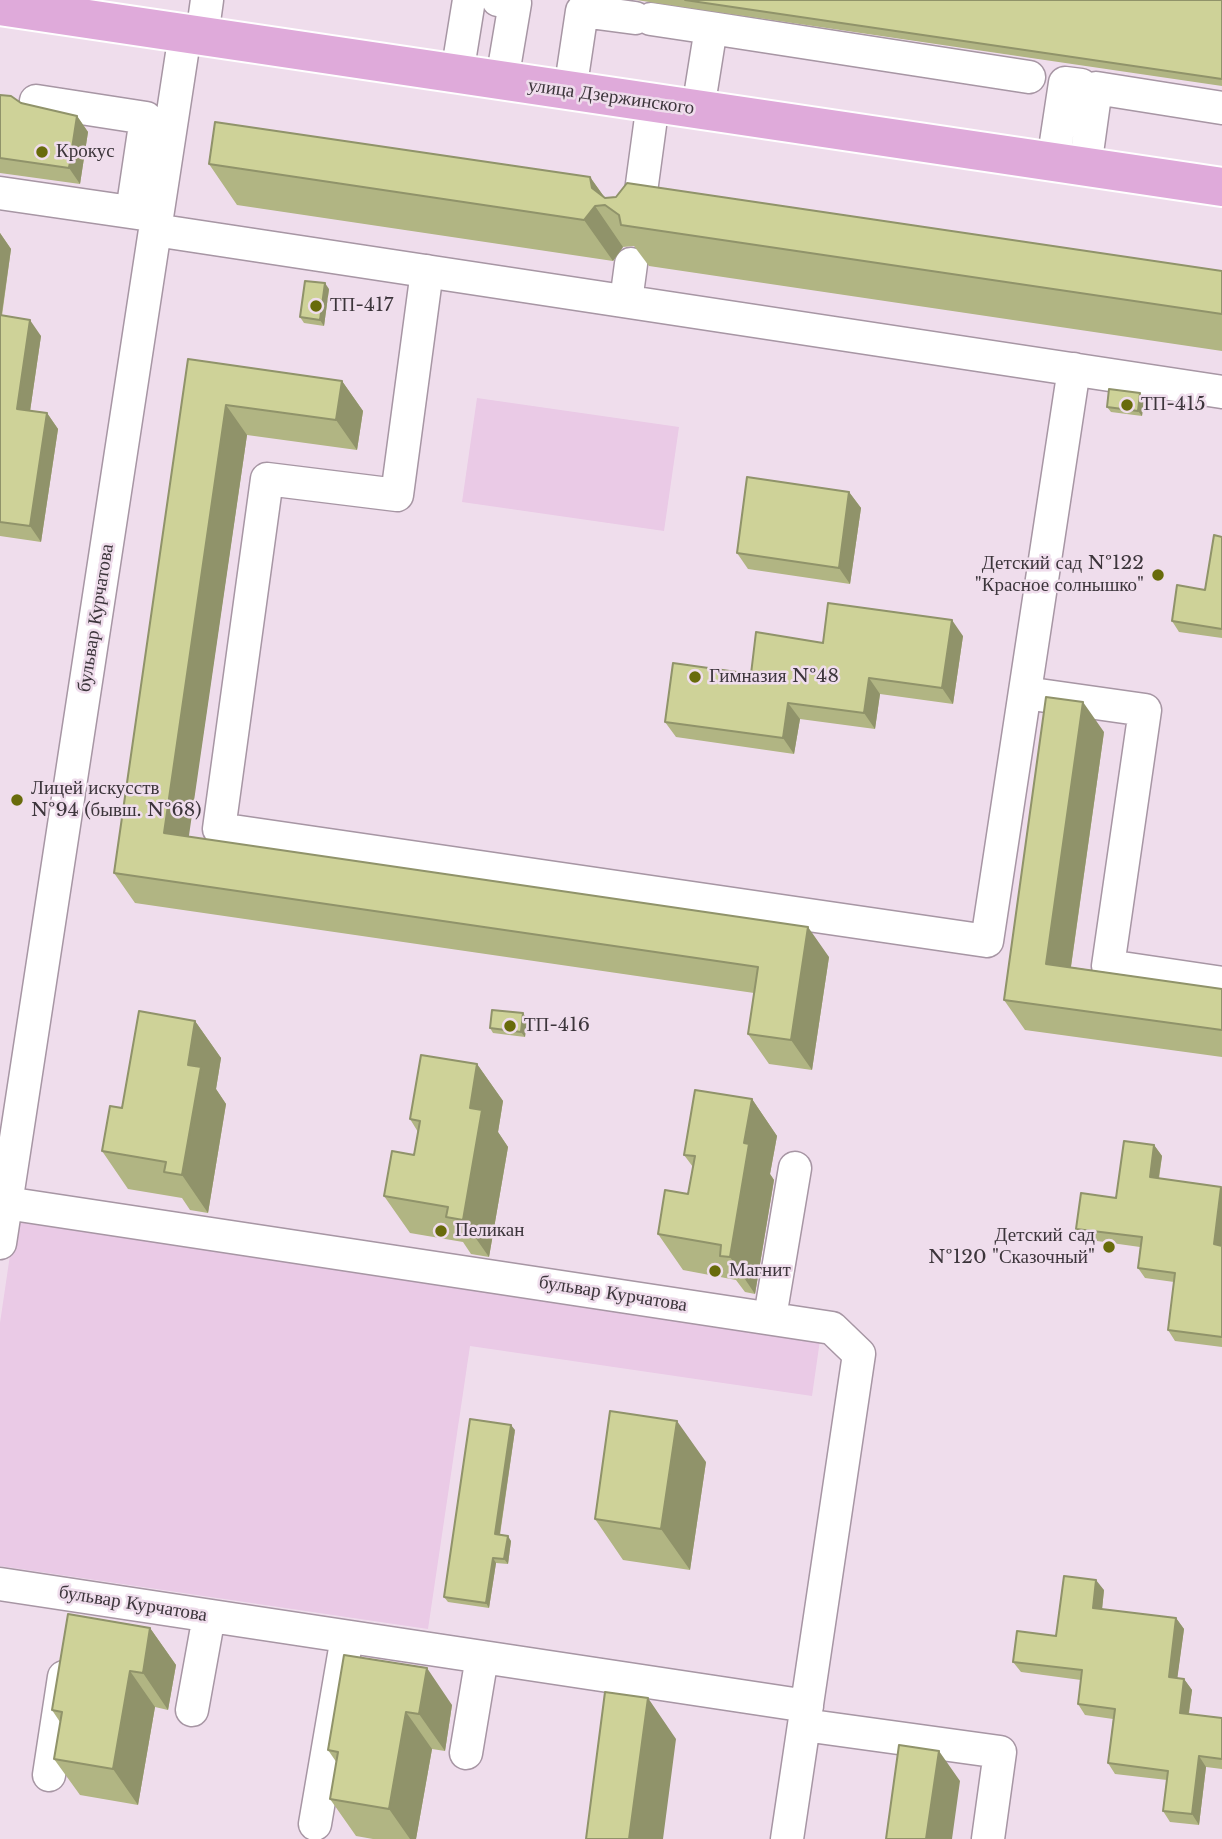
<!DOCTYPE html>
<meta charset="utf-8">
<style>
body{margin:0}
canvas{display:block;background:#efddec}
</style>
<canvas width="1222" height="1839"></canvas>
<script>
const ctx = document.querySelector('canvas').getContext('2d');
ctx.lineJoin = 'round';
function paint(path, color) { ctx.fillStyle = color; ctx.fill(path, 'evenodd'); }
function strokePath(path, color, width, dash) { ctx.strokeStyle = color; ctx.lineWidth = width; ctx.lineCap = dash ? 'butt' : 'round'; ctx.setLineDash(dash || []); ctx.stroke(path); }
function label(font, color, halo, rows, align = 'center') {
  ctx.font = font + ' "Libre Baskerville",serif'; ctx.lineWidth = 5; ctx.setLineDash([]); ctx.textBaseline = 'middle'; ctx.strokeStyle = halo; ctx.fillStyle = color; for (const [text, x, y, turn = 0] of rows) {
    ctx.save(); ctx.translate(x, y); ctx.rotate((+turn || 0) * Math.PI / 180); ctx.textAlign = isNaN(turn) ? turn : align; if (halo) ctx.strokeText(text, 0, 0); ctx.fillText(text, 0, 0); ctx.restore();
  }
}
paint(new Path2D(`
 M477 398 679 427 664 531 462 502Z
 M15 1221 820 1340 812 1396 470 1346 428 1629 0 1566V1323Z`), '#eacae6');
const minor = new Path2D(`
 M498 0 515 3 502 80
 M651 19 711 28
 M202 36 207 0
 M457 74 469 0
 M570 91 582 11 635 18
 M36 101 146 118 132 212
 M698 109 711 28 1029 77
 M1053 162 1065 83 1081 85
 M1085 167 1096 88 1222 108
 M0 193 151 215
 M637 221 653 103
 M155 230 1222 392
 M427 271 397 495 267 479 219 829 987 941 1074 369
 M626 301 631 264
 M1025 693 1145 710 1108 966 1222 983
 M6 1203 832 1328 859 1354 787 1839
 M0 1243 185 34
 M770 1317 795 1168
 M0 1584 807 1706
 M192 1710 209 1616
 M804 1725 1000 1752 988 1839
 M466 1753 482 1657
 M49 1775 64 1677
 M315 1824 347 1637`);
const major = new Path2D(`
 M0 6 1222 187`);
strokePath(minor, '#a796a4', 35);
strokePath(major, '#fff', 42);
strokePath(minor, '#fff', 32);
strokePath(major, '#dfaada', 38);
paint(new Path2D(`
 M636 0H1222V86Z
 M0 95 21 103 77 116 88 132 80 184 0 173Z
 M209 164 590 177 605 198 1222 271V351L649 266 634 246 623 247 613 261 237 205Z
 M0 233 11 249 2 316 41 336 30 411 47 413 58 429 41 542 0 536Z
 M329 289 324 326 304 323 300 317Z
 M188 359 342 381 363 411 357 450 247 435 188 837 829 957 812 1070 769 1064 748 1034 754 993 135 903 114 873Z
 M1144 399 1142 416 1111 412 1107 407Z
 M849 492 861 508 850 584 748 569 737 553Z
 M1222 537V638L1179 632 1172 621 1205 590Z
 M963 636 953 704 880 694 875 729 800 719 794 754 676 737 665 722 751 674 823 643Z
 M1104 732 1071 967 1222 989V1057L1025 1030 1004 1000Z
 M527 1019 525 1037 493 1033 490 1028Z
 M195 1021 221 1058 216 1089 226 1104 208 1213 190 1210 182 1198 128 1189 102 1151 122 1108Z
 M477 1064 503 1101 498 1132 508 1147 489 1257 471 1254 463 1242 410 1233 384 1196 414 1155 418 1132 410 1119Z
 M752 1099 777 1136 770 1174 774 1180 755 1294 745 1292 736 1280 683 1270 658 1234 688 1194 693 1167 684 1155Z
 M1154 1145 1162 1156 1159 1179 1222 1188V1347L1175 1341 1168 1330 1174 1282 1145 1278 1138 1268 1140 1247 1083 1239 1076 1229 1116 1198Z
 M515 1430 500 1535 511 1541 508 1564 496 1563 489 1608 448 1602 444 1597Z
 M706 1462 690 1570 623 1560 595 1519Z
 M1104 1590 1102 1609 1176 1618 1184 1629 1177 1678 1184 1679 1192 1690 1189 1714 1222 1718V1769L1206 1767 1199 1825 1170 1822 1163 1811 1167 1780 1115 1774 1108 1763 1113 1719 1085 1715 1078 1704 1081 1680 1021 1672 1013 1662 1056 1636Z
 M150 1628 176 1665 168 1710 155 1707 138 1805 80 1795 54 1759 60 1722 52 1710Z
 M344 1655 452 1705 445 1751 432 1749 416 1839H373L356 1836 330 1799 337 1763 328 1750Z`), '#b1b583');
paint(new Path2D(`
 M77 116 88 132 80 184 69 168Z
 M590 177 615 212 605 205 592 188Z
 M595 206 623 247 613 261 584 220Z
 M0 233 11 249 0 326Z
 M325 283 329 289 324 326 320 320Z
 M30 320 41 336 28 425 17 409Z
 M342 381 363 411 357 450 336 420Z
 M1140 393 1144 399 1142 416 1138 411Z
 M226 405 247 435 185 863 164 833Z
 M47 413 58 429 41 542 30 526Z
 M849 492 861 508 850 584 839 568Z
 M952 620 963 636 953 704 942 688Z
 M869 678 880 694 875 729 864 713Z
 M1083 702 1104 732 1067 994 1046 964Z
 M788 703 800 719 794 754 783 738Z
 M808 927 829 957 812 1070 791 1040Z
 M523 1013 527 1019 525 1037 521 1032Z
 M195 1021 221 1058 216 1089 226 1104 208 1213 182 1175 188 1065Z
 M477 1064 503 1101 498 1132 508 1147 489 1257 463 1220 470 1108Z
 M752 1099 777 1136 770 1174 774 1180 755 1294 730 1257 744 1143Z
 M1154 1145 1162 1156 1157 1188 1150 1177Z
 M1221 1187 1222 1188V1250L1214 1244Z
 M677 1421 706 1462 690 1570 661 1529Z
 M511 1425 515 1430 499 1539 495 1534Z
 M508 1536 511 1541 508 1564 504 1559Z
 M493 1558 496 1563 489 1608 486 1603Z
 M1096 1580 1104 1590 1101 1619 1093 1608Z
 M1176 1618 1184 1629 1176 1688 1169 1677Z
 M150 1628 176 1665 168 1710 143 1673Z
 M427 1668 452 1705 445 1751 419 1714Z
 M130 1671 155 1707 138 1805 113 1769Z
 M1184 1679 1192 1690 1187 1724 1180 1713Z
 M648 1698 676 1739 663 1839H629Z
 M406 1712 432 1749 416 1839H410L389 1809Z
 M939 1751 960 1781 952 1839H926Z
 M1199 1756 1206 1767 1199 1825 1192 1814Z`), '#90936a');
const building = new Path2D(`
 M685 0H1222V79Z
 M0 95 11 96 21 103 77 116 69 168 0 158Z
 M215 122 590 177 592 188 605 198 616 197 627 183 1222 271V314L621 225 619 215 605 205 595 206 584 220 209 164Z
 M305 281 325 283 320 320 300 317Z
 M0 315 30 320 17 409 47 413 30 526 0 522Z
 M188 359 342 381 336 420 226 405 164 833 808 927 791 1040 748 1034 758 967 114 873Z
 M1109 389 1140 393 1138 411 1107 407Z
 M747 477 849 492 839 568 737 553Z
 M1214 535 1222 537V629L1172 621 1177 585 1205 590Z
 M828 603 952 620 942 688 869 678 864 713 788 703 783 738 665 722 673 663 751 674 756 632 823 643Z
 M1046 697 1083 702 1046 964 1222 989V1030L1004 1000Z
 M492 1010 523 1013 521 1032 490 1028Z
 M139 1011 195 1021 188 1065 201 1067 182 1175 164 1172 166 1162 102 1151 110 1106 122 1108Z
 M421 1055 477 1064 470 1108 482 1110 463 1220 446 1217 448 1207 384 1196 392 1151 414 1155 420 1121 410 1119Z
 M695 1090 752 1099 744 1143 749 1144 730 1257 720 1256 721 1245 658 1234 665 1190 688 1194 695 1156 684 1155Z
 M1124 1141 1154 1145 1150 1177 1221 1187 1214 1244 1222 1246V1337L1168 1330 1175 1273 1138 1268 1142 1237 1076 1229 1081 1193 1116 1198Z
 M610 1411 677 1421 661 1529 595 1519Z
 M470 1419 511 1425 495 1534 508 1536 504 1559 493 1558 486 1603 444 1597Z
 M1064 1576 1096 1580 1093 1608 1176 1618 1169 1677 1184 1679 1180 1713 1222 1718V1759L1199 1756 1192 1814 1163 1811 1168 1771 1108 1763 1115 1709 1078 1704 1082 1670 1013 1662 1017 1631 1056 1636Z
 M68 1614 150 1628 143 1673 130 1671 113 1769 54 1759 62 1712 52 1710Z
 M344 1655 427 1668 419 1714 406 1712 389 1809 330 1799 338 1752 328 1750Z
 M605 1692 648 1698 629 1839H586Z
 M899 1745 939 1751 926 1839H886Z`);
paint(building, '#ced298');
strokePath(building, '#90936a', 2);
for (const [x, y, r, color] of [
 [42,152,7,"#686b0b"],
 [316,306,7,"#686b0b"],
 [1127,405,7,"#686b0b"],
 [1158,575,7,"#686b0b"],
 [695,677,7,"#686b0b"],
 [17,800,7,"#686b0b"],
 [510,1026,7,"#686b0b"],
 [441,1231,7,"#686b0b"],
 [1109,1247,7,"#686b0b"],
 [715,1271,7,"#686b0b"]
]) { const dot = new Path2D(); dot.arc(x, y, r, 0, 2 * Math.PI); ctx.fillStyle = color; ctx.fill(dot); strokePath(dot, '#efddec', 2.5); }
label('19px', '#3c353b', '#efddec', [
 ["улица Дзержинского",611,97,8],
 ["бульвар Курчатова",96,618,-81],
 ["бульвар Курчатова",613,1294,9],
 ["бульвар Курчатова",133,1604,9]
]);
label('19px', '#3c353b', '#efddec', [
 ["Крокус",56,152],
 ["ТП-417",330,306],
 ["ТП-415",1141,405],
 ["Детский сад №122",1144,564,"right"],
 ["\"Красное солнышко\"",1144,586,"right"],
 ["Гимназия №48",709,677],
 ["Лицей искусств",31,789],
 ["№94 (бывш. №68)",31,811],
 ["ТП-416",524,1026],
 ["Пеликан",455,1231],
 ["Детский сад",1095,1236,"right"],
 ["№120 \"Сказочный\"",1095,1258,"right"],
 ["Магнит",729,1271]
], 'left');
</script>
